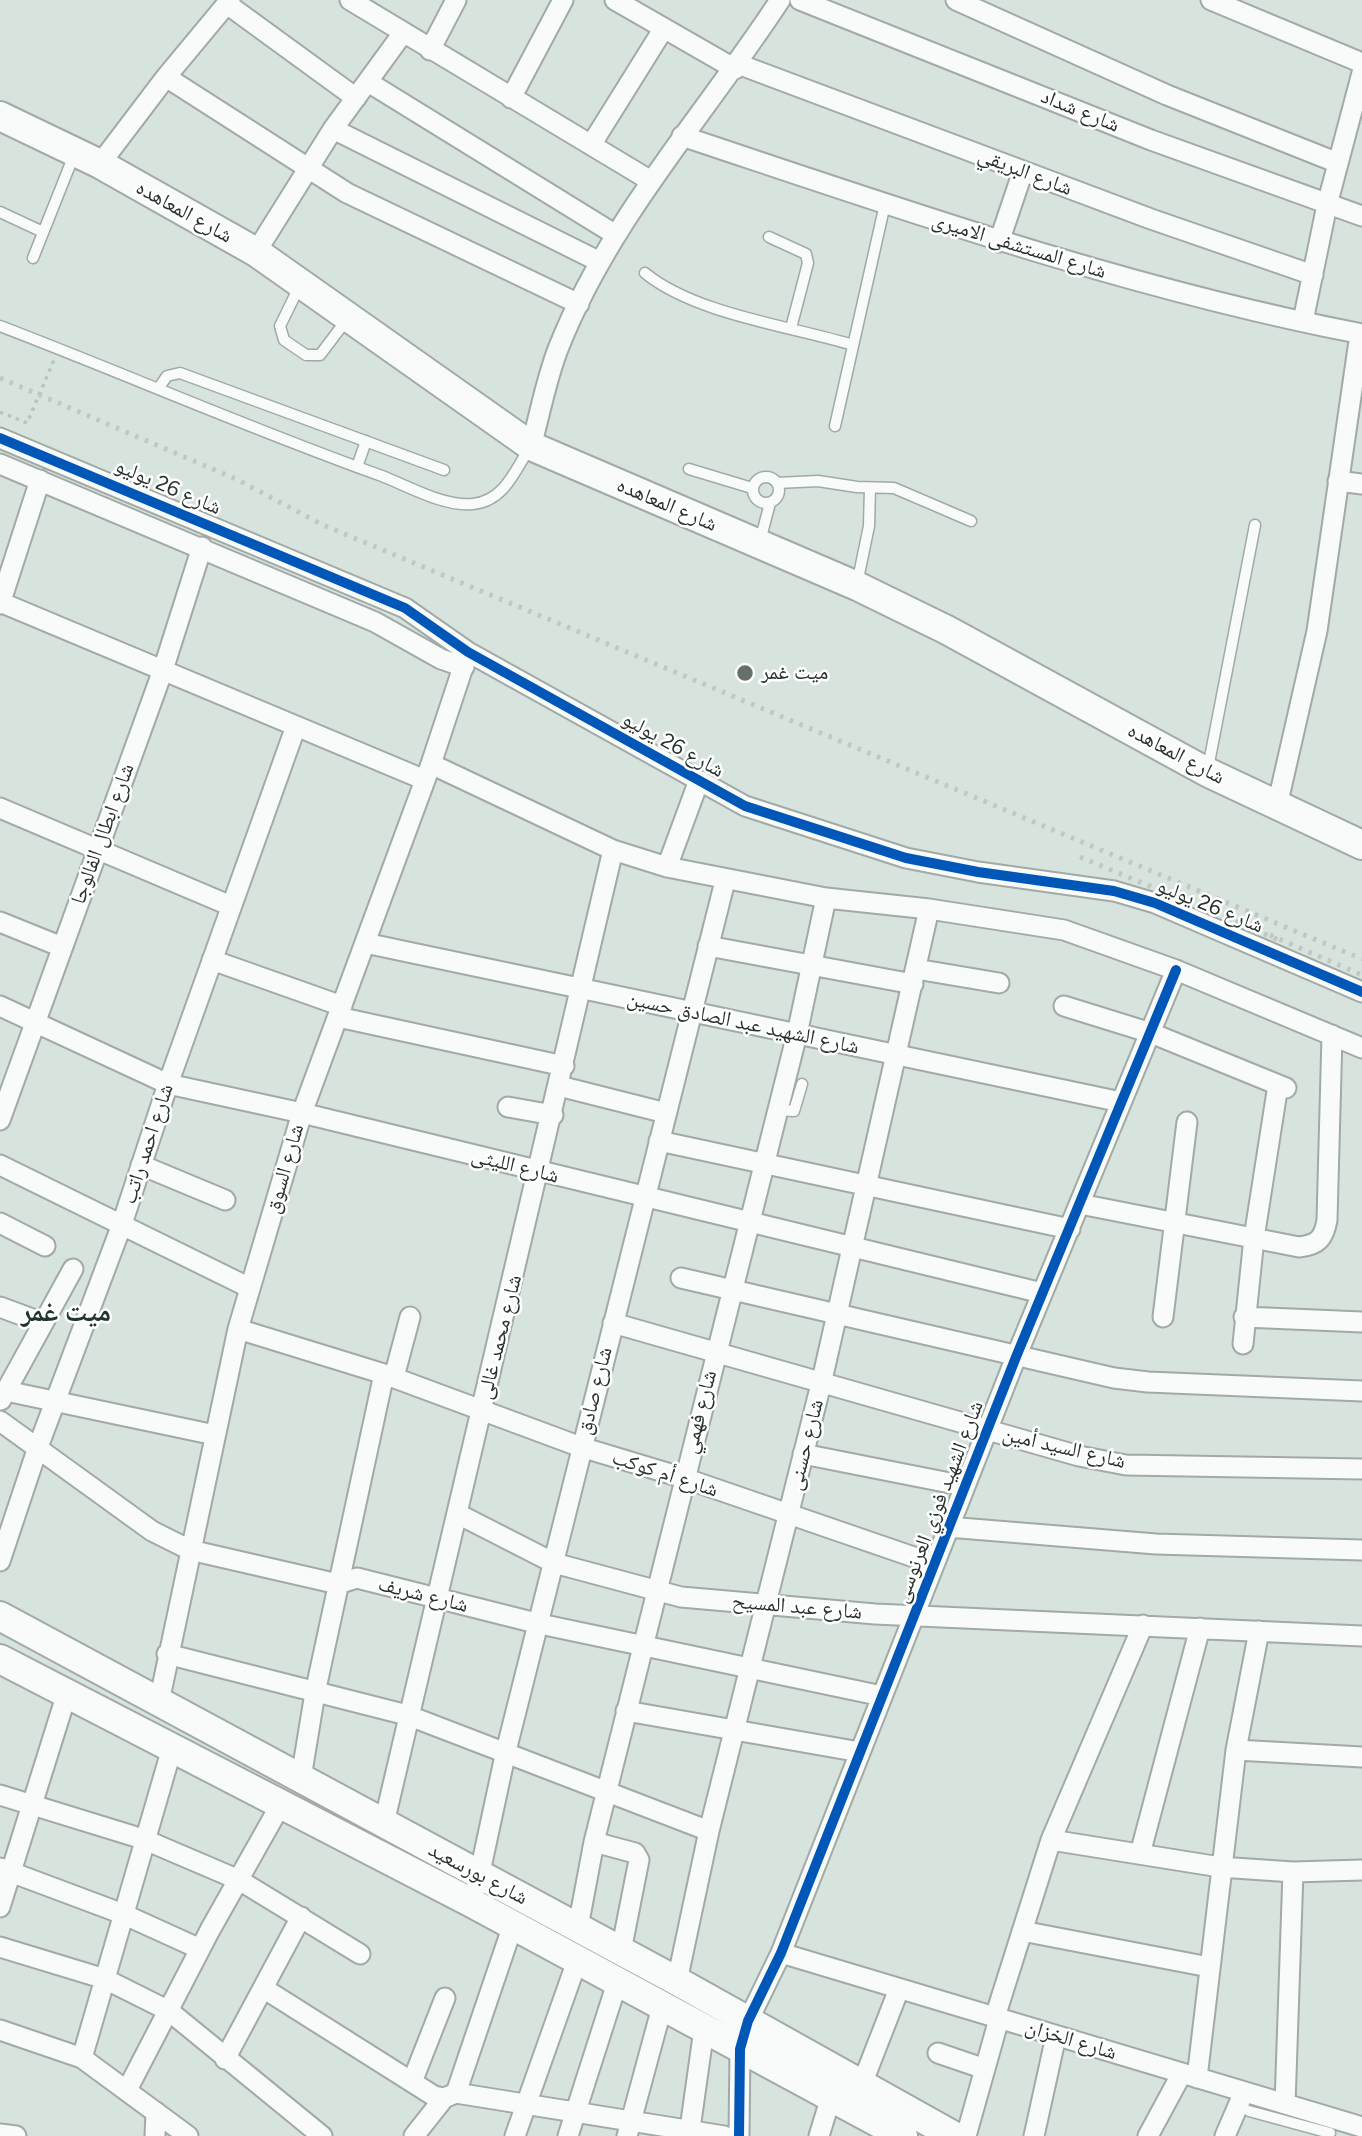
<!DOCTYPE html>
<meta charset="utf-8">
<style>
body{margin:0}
canvas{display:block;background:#d7e3dd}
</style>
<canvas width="1362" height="2136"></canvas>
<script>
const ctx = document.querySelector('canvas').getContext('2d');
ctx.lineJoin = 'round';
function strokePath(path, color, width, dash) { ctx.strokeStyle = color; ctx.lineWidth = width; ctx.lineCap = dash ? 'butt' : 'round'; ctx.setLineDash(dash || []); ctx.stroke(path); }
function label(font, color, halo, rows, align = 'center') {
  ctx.font = font + ' Figtree,"Noto Naskh Arabic",sans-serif'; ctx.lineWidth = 5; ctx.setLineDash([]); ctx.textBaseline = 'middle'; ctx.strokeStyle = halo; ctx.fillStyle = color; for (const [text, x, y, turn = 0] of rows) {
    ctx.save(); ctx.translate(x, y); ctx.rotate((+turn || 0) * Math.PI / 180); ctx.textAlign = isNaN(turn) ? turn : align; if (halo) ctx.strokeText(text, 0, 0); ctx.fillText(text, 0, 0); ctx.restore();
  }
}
const lane = new Path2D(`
 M0 212 43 232
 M769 237 806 254 808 263 791 328
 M33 258 74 155
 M645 273C695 314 790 326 853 345
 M300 285 280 326 284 340 306 355H320L348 318
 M0 326C128 375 253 430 382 476 408 486 444 507 473 504 504 501 515 471 530 447
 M158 389 167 376 180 373 444 470
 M835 426 885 204
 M357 467 366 441
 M689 469 752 488
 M753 490a13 13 0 1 1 26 0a13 13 0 1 1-26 0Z
 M777 483 818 481 857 487 894 488 971 521
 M760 541 770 503
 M857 584 869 526 870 488
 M1208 768 1255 525
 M777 1110 794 1111 802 1084
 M1249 2111 1330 2133`);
const street = new Path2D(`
 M350 0 651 181
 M615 0 735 69
 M800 0 1151 140 1362 216
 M956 0 1167 95 1338 163
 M1211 0 1362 63
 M227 4 356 98
 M430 50 456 0
 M738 64 1151 219 1313 275
 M166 77 347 193 579 304
 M368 82 616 235
 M511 98 563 0
 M333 129 600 262
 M682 136C907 211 1129 289 1362 334
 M591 145 664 28
 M100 164 166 77 230 0
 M999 242 1023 171
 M256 252 333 129 403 33
 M1303 321 1327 205 1362 73
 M0 438 405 608 468 652 745 806 906 858 978 872 1114 891 1155 903 1362 992
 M531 446C540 414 546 380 558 349 609 219 705 115 780 0
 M0 464 375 622 441 659 464 667
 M1338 481 1362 484
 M0 602 425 780
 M0 604 40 480
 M431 764 613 850 667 867 826 898 929 909 1064 930 1176 970 1362 1048
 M1277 806 1317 631 1360 334
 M0 808 231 906
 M667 867 698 783
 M0 922 62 947
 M365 943 1121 1102
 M708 946 913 984
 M212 960 342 1006
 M916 969 999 983
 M0 1006 168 1084 302 1113 1042 1293
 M1064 1006 1151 1033 1286 1088
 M338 1017 564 1066
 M559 1086 666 1113
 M508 1107 553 1115
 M0 1120 163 670 202 547
 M659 1141 1070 1229
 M0 1165 250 1288
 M141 1165 225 1200
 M1080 1204 1299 1247C1318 1245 1324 1238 1327 1220L1332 1035
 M0 1223 45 1246
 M681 1278 1114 1378 1148 1382 1362 1391
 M0 1307 43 1323
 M1163 1317 1187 1122
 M1244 1317 1362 1322
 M613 1323 1079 1456 1126 1465 1362 1469
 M238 1329 384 1374 581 1447 684 1478 934 1564
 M1243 1344 1254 1238 1278 1085
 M394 1377 410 1317
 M6 1391 215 1435
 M1 1400 73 1269
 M0 1421 152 1531 190 1550 338 1584 357 1578 540 1624 882 1696
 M803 1454 965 1486
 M458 1514 554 1563 681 1597 875 1614 1362 1636
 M948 1527 1156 1544 1362 1550
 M0 1561 38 1447 121 1227 168 1084 296 726
 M167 1654 407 1715 709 1831
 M159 1702 238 1329 302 1113 431 764 468 652
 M626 1711 860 1752
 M1236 1750 1362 1757
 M301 1778 315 1693 384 1374
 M0 1795 143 1839 239 1880 360 1954
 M384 1823 613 850
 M1051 1840 1220 1867 1293 1872 1362 1870
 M594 1842 635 1853 639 1860 621 1951
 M1140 1854 1200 1628
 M0 1868 123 1914 200 1949
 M477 1886 506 1751 725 881
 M0 1907 67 1693
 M578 1927 594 1842 797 1034 826 898
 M1022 1931 1209 1967
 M0 1947 105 1979 169 2011 322 2136
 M781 1953 1362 2127
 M677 1981 709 1831 822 1380 929 909
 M263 1988 434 2096 444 2098
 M995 2017 1051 1840 1143 1625
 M0 2030 82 2058 188 2136
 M938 2053 985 2069
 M82 2058 172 1748
 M225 2059 301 1917
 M1197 2078 1236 1750 1259 1631
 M412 2082 445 1998
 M862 2084 899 1989
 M127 2090 210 1930 281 1804
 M456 2093 724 2136
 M1285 2104 1293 1872
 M0 2134 16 2136
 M155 2136 156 2112
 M414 2136 444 2098 456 2093 513 1925
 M515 2136 577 1961
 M568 2136 617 1983
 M627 2136 662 2007
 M689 2136 704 2029
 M739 2136 740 2049 748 2021 781 1953 1016 1357 1176 970
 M819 2136 831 2097
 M966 2136 999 2019
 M1034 2136 1056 2036
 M1148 2136 1182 2073
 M1225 2136 1244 2092`);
const secondary = new Path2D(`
 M0 116 100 164 256 252 531 446 857 586 947 630 1207 772 1362 845
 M0 1616 677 1981 954 2136
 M0 1659 472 1903 903 2136`);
strokePath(lane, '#a1aaa6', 13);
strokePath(street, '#a1aaa6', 23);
strokePath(secondary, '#a1aaa6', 32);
strokePath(new Path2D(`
 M0 412 27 423 54 360`), '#bdc2bf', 3.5, [3.5, 5]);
strokePath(lane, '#f9fbfa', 10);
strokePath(street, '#f9fbfa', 19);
strokePath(secondary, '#f9fbfa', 28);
strokePath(new Path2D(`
 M0 378 236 479 323 525 1362 959
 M1080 857 1279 940
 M1270 935 1362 975`), '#c3c6c4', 5, [3.5, 7]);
strokePath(new Path2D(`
 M0 438 405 608 468 652 745 806 906 858 978 872 1114 891 1155 903 1362 992
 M739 2136 740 2049 748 2021 781 1953 1016 1357 1176 970`), '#0057b8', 10);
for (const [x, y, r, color] of [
 [745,673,9,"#65706b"]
]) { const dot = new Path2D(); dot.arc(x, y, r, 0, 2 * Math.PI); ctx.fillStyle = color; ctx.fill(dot); strokePath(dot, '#fff', 2.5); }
label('21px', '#28322d', '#fff', [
 ["شارع شداد",1080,111,22],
 ["شارع البريقي",1025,172,21],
 ["شارع المعاهده",184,212,29],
 ["شارع المستشفى الاميرى",1019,246,17],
 ["شارع 26 يوليو",168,487,23],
 ["شارع المعاهده",667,505,23],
 ["شارع 26 يوليو",673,745,29],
 ["شارع المعاهده",1176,754,28],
 ["شارع ابطال الفالوجا",103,834,-70],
 ["شارع 26 يوليو",1210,906,22],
 ["شارع الشهيد عبد الصادق حسين",743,1023,12],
 ["شارع احمد راتب",148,1144,-72],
 ["شارع الليثى",515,1166,14],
 ["شارع السوق",285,1169,-74],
 ["شارع محمد غالى",500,1337,-76],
 ["شارع صادق",595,1391,-76],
 ["شارع فهمي",700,1412,-76],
 ["شارع حسنى",806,1445,-76],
 ["شارع السيد أمين",1064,1448,13],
 ["شارع أم كوكب",665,1474,18],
 ["شارع الشهيد فوزي العرنوسى",939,1502,-69],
 ["شارع شريف",423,1595,14],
 ["شارع عبد المسيح",797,1607,5],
 ["شارع بورسعيد",478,1874,28],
 ["شارع الخزان",1071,2040,17]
]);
label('21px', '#28322d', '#fff', [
 ["ميت غمر",761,673]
], 'left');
label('bold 28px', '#23362d', '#fff', [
 ["ميت غمر",66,1313]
]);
</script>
